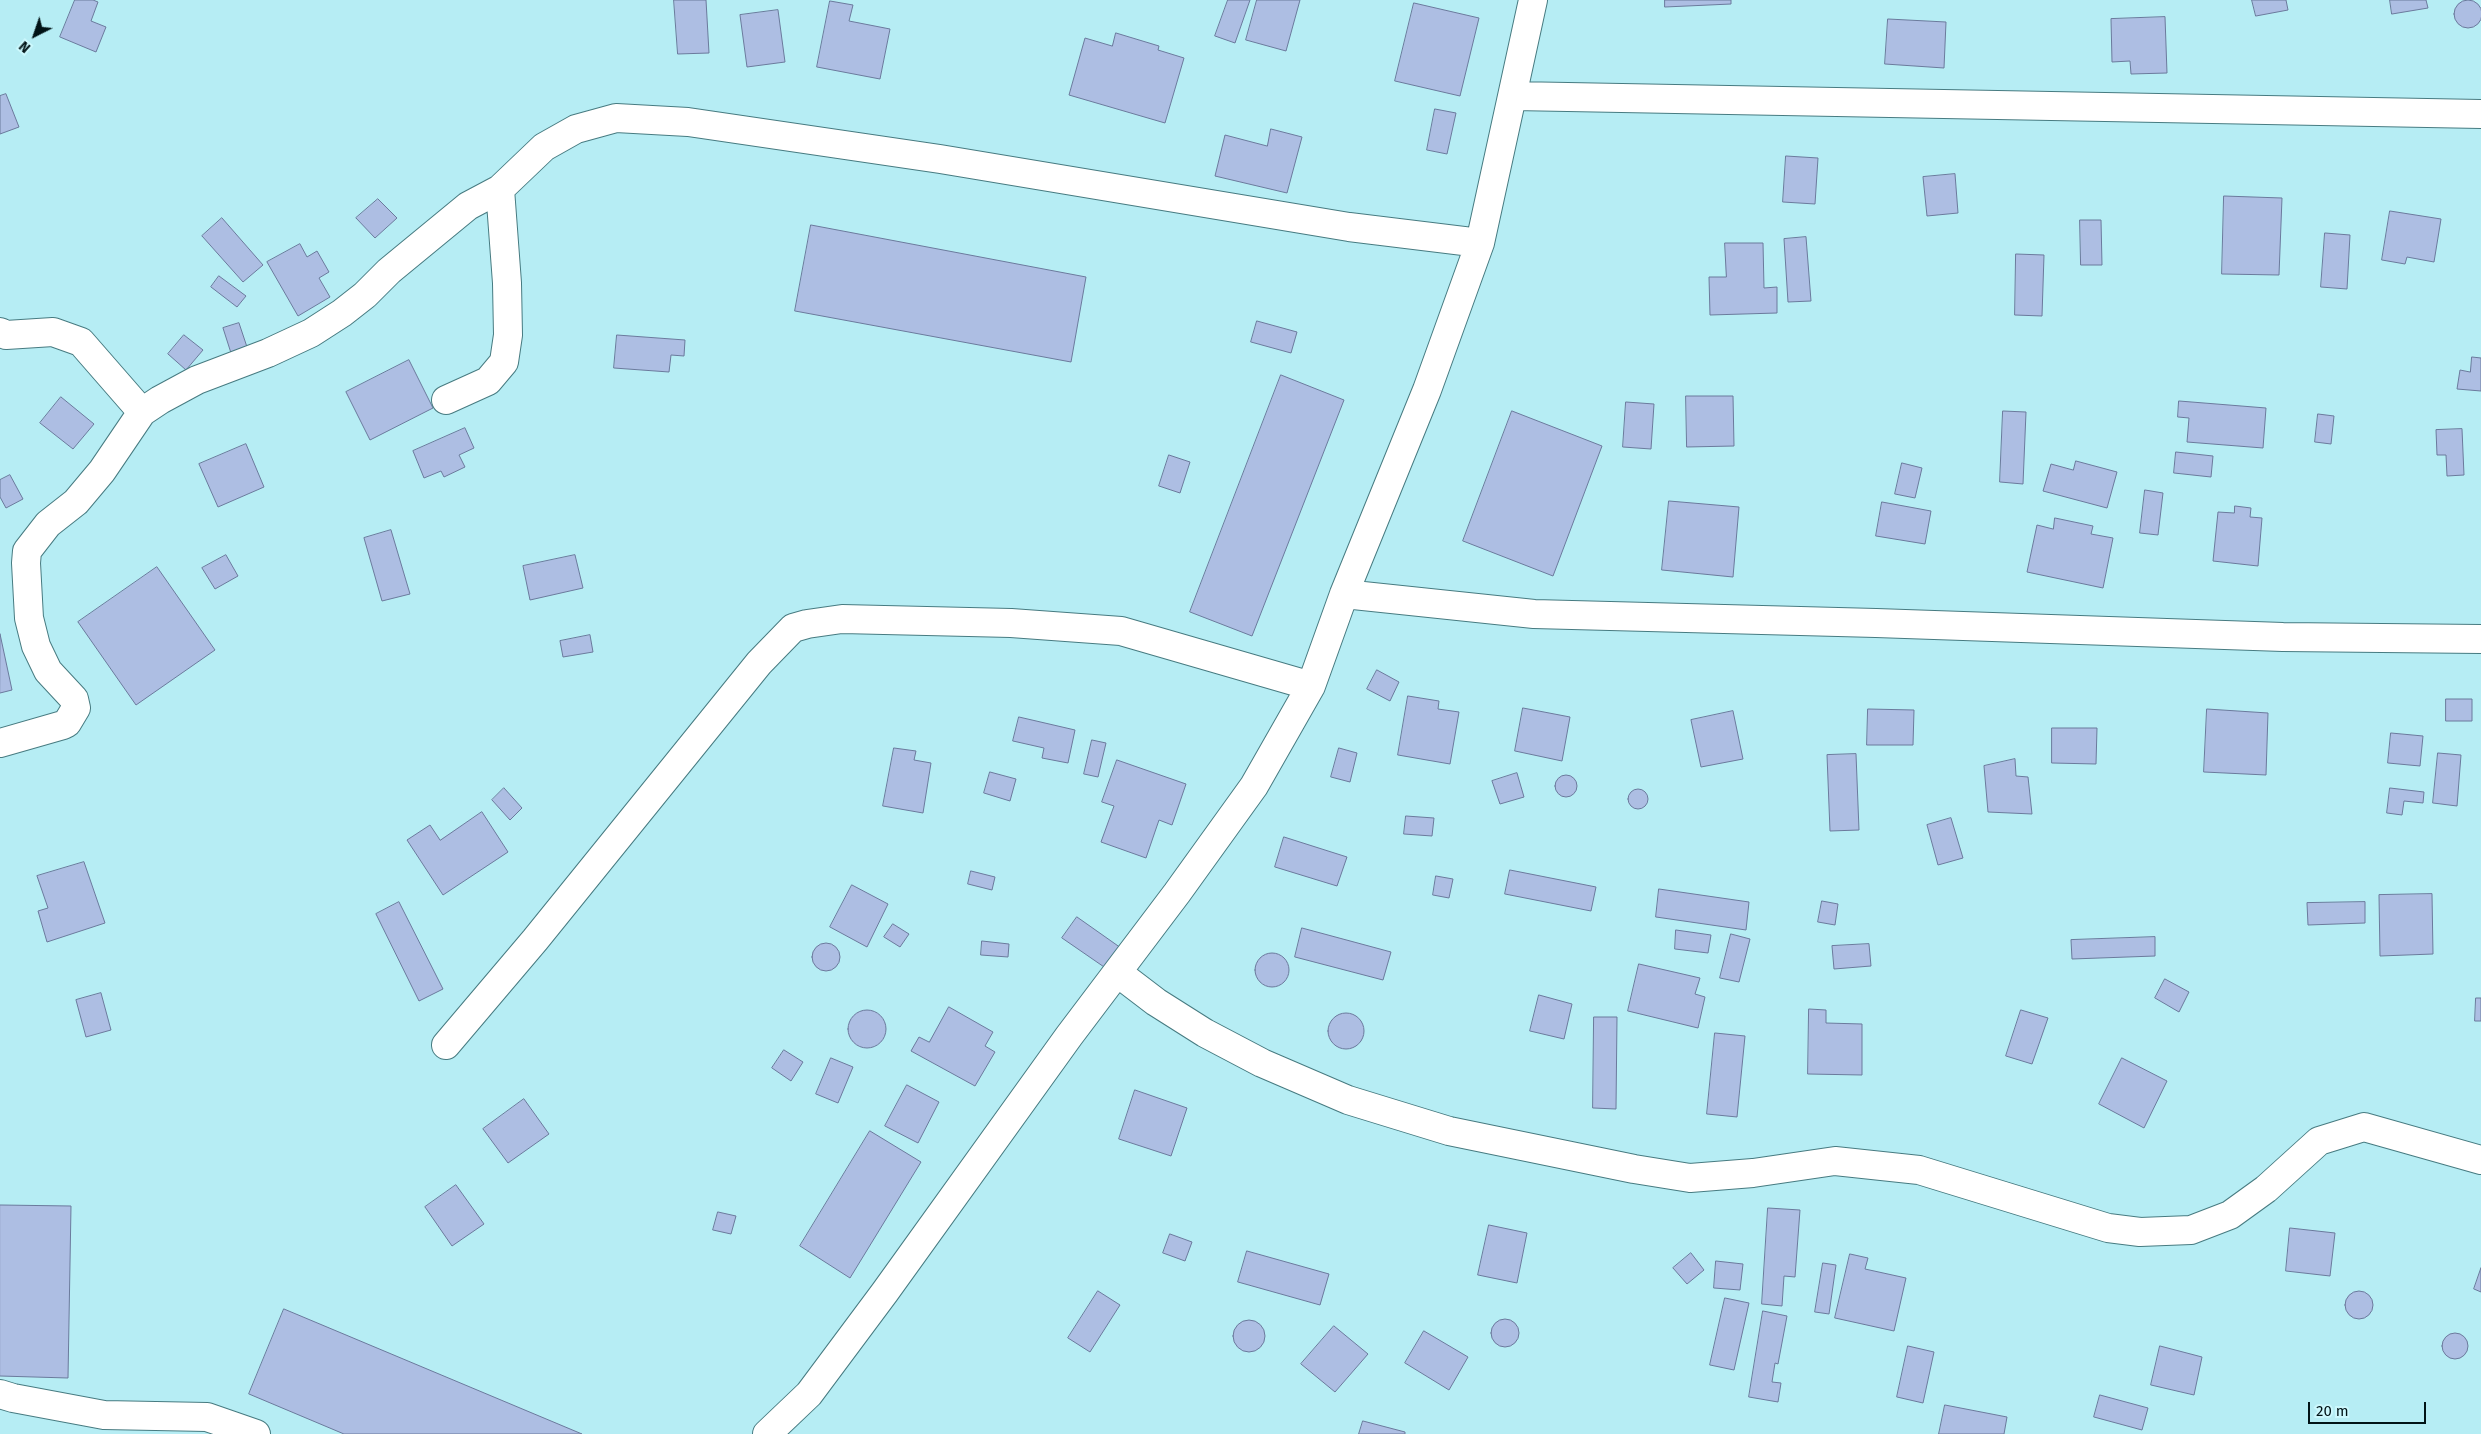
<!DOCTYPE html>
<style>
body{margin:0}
#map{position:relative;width:2481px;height:1434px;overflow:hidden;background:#b6edf4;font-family:"Fira Sans",sans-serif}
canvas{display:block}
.north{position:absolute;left:10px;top:10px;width:50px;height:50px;-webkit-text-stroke:4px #ccf8fd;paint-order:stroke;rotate:221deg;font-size:14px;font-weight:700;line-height:20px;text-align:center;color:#011316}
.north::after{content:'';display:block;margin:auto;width:18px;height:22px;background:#011316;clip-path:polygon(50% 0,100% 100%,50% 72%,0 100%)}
.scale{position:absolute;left:2308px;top:1402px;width:118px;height:22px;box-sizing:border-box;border:2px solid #011316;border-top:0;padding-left:6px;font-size:15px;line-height:18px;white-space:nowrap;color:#011316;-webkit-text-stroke:4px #ccf8fd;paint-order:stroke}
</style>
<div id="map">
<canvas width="2481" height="1434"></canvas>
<div class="north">N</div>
<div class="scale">20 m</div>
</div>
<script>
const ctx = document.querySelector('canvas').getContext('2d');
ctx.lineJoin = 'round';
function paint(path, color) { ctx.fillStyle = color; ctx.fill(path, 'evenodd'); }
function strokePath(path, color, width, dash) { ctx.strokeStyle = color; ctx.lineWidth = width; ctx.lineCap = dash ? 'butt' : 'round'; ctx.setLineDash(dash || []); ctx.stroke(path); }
const building = new Path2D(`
 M75 0H93L98 2 91 21 106 27 96 52 60 37Z
 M674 0H706L709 53 678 54Z
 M1228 0H1250L1235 43 1215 36Z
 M1257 0H1300L1286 51 1246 40Z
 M1665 0H1731V4L1665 7Z
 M2252 0H2286L2288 10 2256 16Z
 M2390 0H2426L2428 8 2392 14Z
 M2454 14a14 14 0 1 1 28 0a14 14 0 1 1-28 0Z
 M830 1 853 5 849 21 890 29 880 79 817 67Z
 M1414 3 1479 18 1460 96 1395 81Z
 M778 10 785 62 747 67 740 15Z
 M2165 17 2167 73 2131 74 2130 61 2112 62 2111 19Z
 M1888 19 1946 22 1944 68 1885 64Z
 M1116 33 1159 46 1158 50 1184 58 1165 123 1069 95 1085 38 1112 46Z
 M6 94 19 127 0 134V96Z
 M1435 109 1456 113 1447 154 1427 150Z
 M1271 129 1302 137 1287 193 1215 176 1225 135 1267 146Z
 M1786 156 1818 158 1815 204 1783 202Z
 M1955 174 1958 213 1927 216 1923 177Z
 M2224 196 2282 198 2279 275 2222 274Z
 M378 199 397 218 375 238 356 218Z
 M2390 211 2441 219 2434 262 2407 257 2405 264 2382 260Z
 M222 218 263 265 243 282 202 236Z
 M2080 220H2101L2102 265H2081Z
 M811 225 1086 277 1071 362 795 311Z
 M2325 233 2350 235 2347 289 2321 287Z
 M1806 237 1811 301 1788 302 1784 239Z
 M1725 243H1763L1764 288 1777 287V313L1710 315 1709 277H1726Z
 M300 244 307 257 317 251 329 272 319 278 330 297 298 316 267 262Z
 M2016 254 2044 255 2042 316 2015 315Z
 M219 276 246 296 237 307 211 287Z
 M1257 321 1297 332 1291 353 1251 342Z
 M239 323 247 347 231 353 223 328Z
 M184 335 203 350 186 370 168 354Z
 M617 335 685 340 684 356 671 355 669 372 614 368Z
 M2472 357 2481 358V391L2457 389 2460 370 2470 372Z
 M409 360 433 408 370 440 346 392Z
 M1281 375 1344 400 1252 636 1190 612Z
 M1686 396H1733L1734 446 1687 447Z
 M61 397 94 424 73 449 40 423Z
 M2179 401 2266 408 2263 448 2187 442 2189 418 2178 417Z
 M1626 402 1654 404 1651 449 1623 447Z
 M1512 411 1602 446 1553 576 1463 541Z
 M2003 411 2026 412 2023 484 2000 482Z
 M2318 414 2334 416 2331 444 2315 442Z
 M465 428 474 448 459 455 465 467 444 477 441 471 424 478 413 451Z
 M2462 429 2464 475 2447 476 2446 455H2437L2436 430Z
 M246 444 264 487 218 507 199 464Z
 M2176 452 2213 456 2211 477 2174 473Z
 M1169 455 1190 462 1180 493 1159 486Z
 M2076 461 2117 472 2107 508 2043 491 2051 464 2073 470Z
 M1902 463 1922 468 1915 498 1895 494Z
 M10 475 23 499 6 508 0 497V480Z
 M2145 490 2163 493 2158 535 2140 533Z
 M1669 501 1739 507 1733 577 1662 570Z
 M1882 502 1931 511 1925 544 1876 536Z
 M2235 506 2251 508 2250 517 2262 518 2258 566 2213 561 2218 512 2234 513Z
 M2055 518 2093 526 2091 534 2113 538 2103 588 2027 572 2037 525 2053 529Z
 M391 530 410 594 382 601 364 538Z
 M226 555 238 576 215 589 202 568Z
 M575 555 583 588 530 600 523 566Z
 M157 567 215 650 136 705 78 622Z
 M0 634 12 690 0 693Z
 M590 635 593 652 563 657 560 641Z
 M1377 670 1399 682 1390 701 1367 689Z
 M1408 696 1439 701 1438 709 1459 712 1450 764 1398 755Z
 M2446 699H2472V721H2446Z
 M1523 708 1570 717 1562 761 1515 751Z
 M1868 709 1914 710 1913 745H1867Z
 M2207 709 2268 713 2266 775 2204 772Z
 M1733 711 1743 759 1701 767 1691 720Z
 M1019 717 1075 730 1068 763 1042 758 1044 748 1013 741Z
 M2052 728H2097L2096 764 2052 763Z
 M2391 733 2423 736 2420 766 2388 763Z
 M1092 740 1106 743 1098 777 1084 774Z
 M894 748 916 751 914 760 931 763 923 813 883 806Z
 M1339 748 1357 753 1350 782 1331 777Z
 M2438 753 2461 755 2457 806 2433 803Z
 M1856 754 1859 830 1830 831 1827 755Z
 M2015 759 2016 776 2028 777 2032 814 1988 812 1984 766Z
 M1117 760 1186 784 1172 825 1159 820 1146 858 1101 842 1114 806 1102 802Z
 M990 772 1016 779 1010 801 984 793Z
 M1517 773 1524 797 1500 804 1492 781Z
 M1555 786a11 11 0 1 1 22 0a11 11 0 1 1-22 0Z
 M504 788 522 808 510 820 492 800Z
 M2390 788 2424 792 2423 803 2404 801 2402 815 2387 813Z
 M1628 799a10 10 0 1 1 20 0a10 10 0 1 1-20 0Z
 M482 812 508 852 443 895 407 840 430 825 440 840Z
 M1406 816 1434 818 1432 836 1404 834Z
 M1951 818 1963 858 1938 865 1927 825Z
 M1284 837 1347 857 1337 886 1275 867Z
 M84 862 105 923 47 942 38 911 48 908 37 876Z
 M1510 870 1596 887 1591 911 1505 894Z
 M971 871 995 877 992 890 968 884Z
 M1436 876 1453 879 1449 898 1433 895Z
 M852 885 888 904 867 947 830 927Z
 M1659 889 1749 902 1746 930 1656 917Z
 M2432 894 2433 954 2380 956 2379 895Z
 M1822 901 1838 904 1835 925 1818 922Z
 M399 902 443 989 419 1001 376 914Z
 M2365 902V923L2308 925 2307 903Z
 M1077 917 1121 948 1107 969 1062 938Z
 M893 924 909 934 900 947 884 937Z
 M1302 928 1391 952 1383 980 1295 957Z
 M1676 930 1711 935 1708 953 1675 949Z
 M1731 934 1750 939 1739 982 1720 978Z
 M2155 937V956L2072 959 2071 940Z
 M982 941 1009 944 1008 957 981 955Z
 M812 957a14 14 0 1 1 28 0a14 14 0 1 1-28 0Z
 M1869 944 1871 966 1834 969 1832 946Z
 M1255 970a17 17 0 1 1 34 0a17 17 0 1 1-34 0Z
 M1639 964 1700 978 1695 994 1705 997 1698 1028 1628 1011Z
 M2165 979 2189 992 2179 1012 2155 998Z
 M101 993 111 1030 86 1037 76 1000Z
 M1539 995 1572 1004 1564 1039 1530 1031Z
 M2476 998H2481V1021H2475Z
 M949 1007 993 1032 985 1046 995 1052 975 1086 911 1051 919 1037 929 1042Z
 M1809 1009 1826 1010V1023L1862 1024V1075L1808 1074Z
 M848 1029a19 19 0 1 1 38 0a19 19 0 1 1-38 0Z
 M2021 1010 2048 1018 2032 1064 2006 1056Z
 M1328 1031a18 18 0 1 1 36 0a18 18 0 1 1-36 0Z
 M1594 1017H1617L1616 1109 1593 1108Z
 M1715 1033 1745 1036 1737 1117 1707 1114Z
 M784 1050 803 1062 791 1081 772 1068Z
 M831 1058 853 1067 838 1103 816 1094Z
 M2122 1058 2167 1081 2144 1128 2099 1104Z
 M907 1085 939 1102 918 1143 885 1126Z
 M1135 1090 1187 1108 1171 1156 1119 1139Z
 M524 1099 549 1134 508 1163 483 1129Z
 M870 1131 921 1162 850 1278 800 1246Z
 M456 1185 484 1224 452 1246 425 1207Z
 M0 1205 71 1206 68 1378 0 1376Z
 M1768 1208 1800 1210 1795 1277 1784 1276 1782 1306 1762 1304Z
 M718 1212 736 1216 731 1234 713 1230Z
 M1489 1225 1527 1233 1517 1283 1478 1275Z
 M2290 1228 2335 1233 2330 1276 2286 1271Z
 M1170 1234 1192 1242 1185 1261 1163 1253Z
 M1247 1251 1329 1274 1320 1305 1238 1282Z
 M1691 1253 1704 1270 1687 1284 1673 1268Z
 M1850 1254 1868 1258 1865 1269 1906 1278 1894 1331 1835 1318Z
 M1716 1261 1743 1264 1740 1290 1714 1288Z
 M1823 1263 1836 1265 1829 1314 1815 1312Z
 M2481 1268V1292L2474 1289Z
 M2345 1305a14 14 0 1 1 28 0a14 14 0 1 1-28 0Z
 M1098 1291 1120 1305 1090 1352 1068 1338Z
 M1725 1298 1749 1303 1734 1370 1710 1365Z
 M284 1309 582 1434H344L249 1394Z
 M1763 1311 1787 1316 1778 1364 1775 1363 1772 1382 1781 1383 1778 1402 1749 1397Z
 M1491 1333a14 14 0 1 1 28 0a14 14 0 1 1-28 0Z
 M1233 1336a16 16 0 1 1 32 0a16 16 0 1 1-32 0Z
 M1334 1326 1368 1354 1335 1392 1301 1364Z
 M1424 1331 1468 1357 1449 1390 1405 1363Z
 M2442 1346a13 13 0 1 1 26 0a13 13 0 1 1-26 0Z
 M1908 1346 1934 1352 1923 1403 1897 1397Z
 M2160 1346 2202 1357 2194 1395 2151 1385Z
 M2100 1395 2148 1408 2142 1430 2094 1417Z
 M1945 1405 2007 1417 2004 1434H1939Z
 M1363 1421 1405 1432V1434H1359Z`);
paint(building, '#adbee3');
strokePath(building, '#6b7a9c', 1);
const minor = new Path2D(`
 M1514 96 2481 114
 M0 332 6 335 53 332 81 342 142 412
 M446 400 488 381 504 362 508 335 507 283 500 189
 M1344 594 1534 614 1876 623 2283 637 2481 639
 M0 743 63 725 67 723 76 708 74 699 48 671 36 646 29 618 26 563 27 551 48 524 76 502 102 471 142 412 160 400 197 380 268 353 311 333 342 313 365 295 389 271 468 206 500 189 544 147 576 129 616 118 688 122 940 159 1349 227 1480 243
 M1118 973 1156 1002 1205 1033 1262 1063 1348 1100 1449 1131 1634 1169 1690 1178 1753 1173 1835 1161 1919 1170 2108 1228 2140 1232 2191 1230 2230 1215 2266 1189 2319 1141 2364 1127 2481 1160
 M446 1045 535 940 759 663 793 628 807 624 842 619 1011 623 1121 631 1311 686
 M0 1394 13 1398 104 1415 207 1417 256 1434
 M767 1434 809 1394 885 1292 1069 1036 1177 893 1254 786 1311 686 1344 594 1427 390 1480 243 1533 0`);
strokePath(minor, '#477b81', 30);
strokePath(minor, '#fff', 28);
</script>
